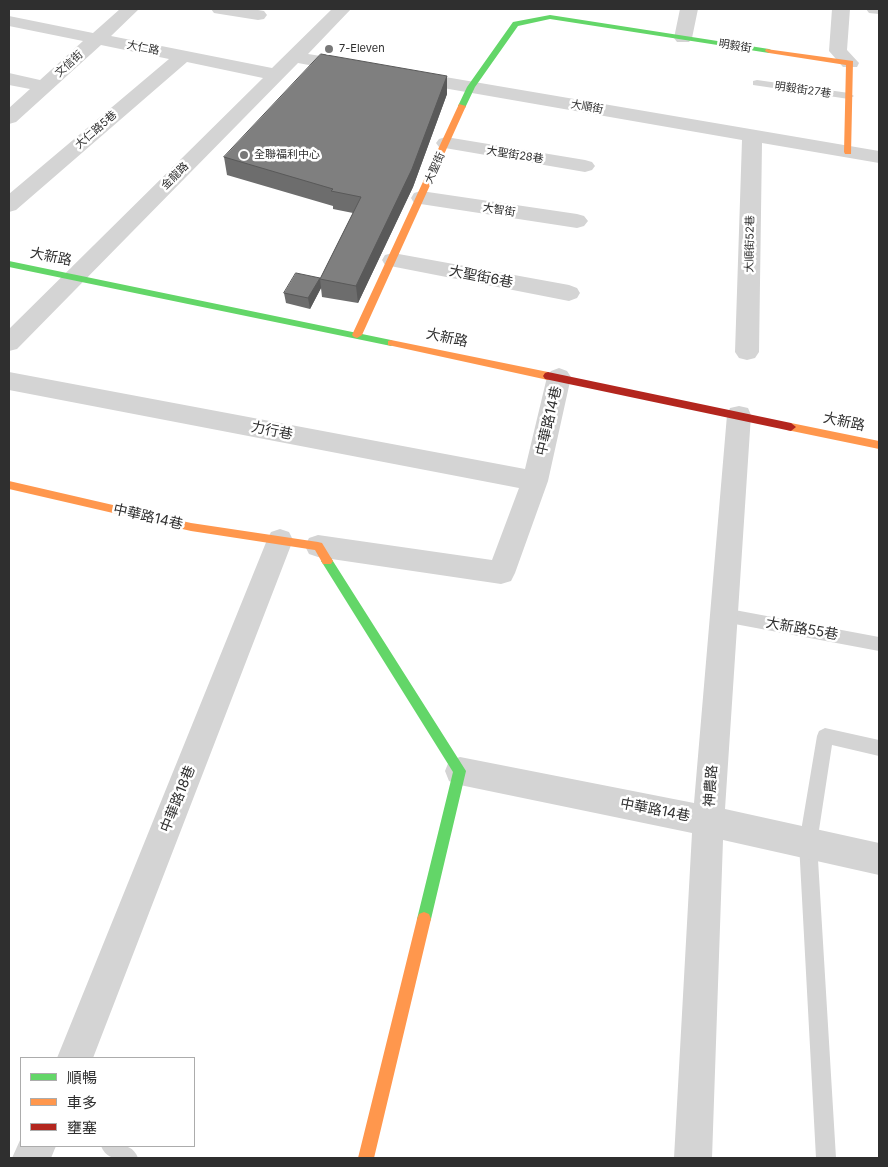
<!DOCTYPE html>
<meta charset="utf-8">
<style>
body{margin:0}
#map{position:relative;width:888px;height:1167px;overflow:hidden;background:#fff;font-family:Inter,"Noto Sans TC",sans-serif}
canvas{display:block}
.frame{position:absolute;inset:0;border:10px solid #2f2f2f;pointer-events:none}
.legend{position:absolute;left:20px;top:1057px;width:175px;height:90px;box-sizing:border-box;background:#fff;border:1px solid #acacac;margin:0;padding:6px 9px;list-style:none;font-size:15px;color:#2f2f2f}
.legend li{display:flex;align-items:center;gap:10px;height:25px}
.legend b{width:25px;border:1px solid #acacac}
</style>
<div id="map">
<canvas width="888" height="1167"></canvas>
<div class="frame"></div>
<ul class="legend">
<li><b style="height:6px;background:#63d668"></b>順暢</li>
<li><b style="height:6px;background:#ff974d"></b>車多</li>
<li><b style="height:6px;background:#b3261e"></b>壅塞</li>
</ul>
</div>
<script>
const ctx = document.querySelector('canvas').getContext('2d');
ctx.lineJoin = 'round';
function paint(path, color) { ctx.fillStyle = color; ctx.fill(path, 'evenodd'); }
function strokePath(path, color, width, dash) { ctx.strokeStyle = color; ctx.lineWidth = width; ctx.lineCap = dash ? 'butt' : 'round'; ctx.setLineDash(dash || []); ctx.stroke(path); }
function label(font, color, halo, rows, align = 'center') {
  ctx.font = font + ' Inter,"Noto Sans TC",sans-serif'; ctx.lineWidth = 5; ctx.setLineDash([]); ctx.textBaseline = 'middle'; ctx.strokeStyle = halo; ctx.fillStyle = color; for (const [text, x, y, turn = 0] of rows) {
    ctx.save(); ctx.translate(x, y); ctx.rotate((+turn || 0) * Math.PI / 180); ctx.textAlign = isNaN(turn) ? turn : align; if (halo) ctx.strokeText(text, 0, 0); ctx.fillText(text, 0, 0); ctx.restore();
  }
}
paint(new Path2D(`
 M757 80 849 93 854 96 849 99 753 85V81Z
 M724 608 879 637V651L724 622 719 620 716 615 719 610Z
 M825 728 879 740V756L832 745 817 843 836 1158H816L799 843 817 736 819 731Z
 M101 1146C116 1145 132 1142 138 1158 123 1159 107 1162 101 1146Z`), '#d4d4d4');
paint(new Path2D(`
 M120 9H139L111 36 272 68 332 9H351L308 54 353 61 360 63 362 67 360 71 353 73 298 63 17 349 9 351V329L263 78 187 62 16 210 9 212V194L169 59 101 45 16 122 9 124V108L30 89 9 85V73L40 80 83 41 9 26V16L93 33Z
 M211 9H252L264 11 267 15 264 19 258 20 220 14 214 13Z
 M680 9H698L692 38 689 42H677L674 38Z
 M832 9H850L847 50 859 63 857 67H843L829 51Z
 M866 9H879V14L869 13Z
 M410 71 879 151V163L762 143 759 352 755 358 747 360 739 358 735 352 742 140 403 81 401 77 403 73Z
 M446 137 585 160 592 162 595 166 592 170 585 172 439 147 436 143 439 139Z
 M421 191 577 214 584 216 588 221 584 226 577 228 414 203 411 198 414 193Z
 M393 253 569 285 577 288 580 293 577 298 569 301 385 265 382 260 385 255Z
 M559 368 567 371 571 377 548 481 515 573 511 581 501 584 318 557 309 554 305 546 309 538 318 535 492 560 519 488 9 390V372L525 469 547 377 551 371Z
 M739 406 748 408 751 415 725 809 879 843V875L723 840 712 1158H674L692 833 460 785 449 781 445 771 449 761 460 757 694 803 727 415 730 408Z
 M280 529 289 532 293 540 93 1058H57L267 540 271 532Z
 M21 1138V1146H56L51 1158H12Z`), '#d4d4d4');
paint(new Path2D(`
 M550 15 769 49 773 51 769 53 550 19 518 26 475 87 465 108H459L458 106 467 87 513 22Z
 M9 261 391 340 396 343 391 346 9 267Z
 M327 556 331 558 466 771 431 919 429 924 424 926 419 924 417 919 453 772 323 564 321 561 323 558Z`), '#63d668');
paint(new Path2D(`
 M766 49 853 61 851 154H845L844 152 846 65 769 53 765 51Z
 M459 104 466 106 362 335 357 338 354 337 352 335Z
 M391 340 548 372 553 376 548 380 388 345V341Z
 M791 423 879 441V449L787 430 786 427 787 424Z
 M9 481 191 523 318 542 322 543 333 561 331 564H323L315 550 191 531 9 489Z
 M424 912 429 914 431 919 374 1158H358L417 919 419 914Z`), '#ff974d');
paint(new Path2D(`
 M548 372 791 423 796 427 791 431 545 379 543 376 545 373Z`), '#b3261e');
paint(new Path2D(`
 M447 76V94L413 187 358 303 322 297 321 288 310 309 286 303 284 293 320 279 353 213 333 209V206L227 175 224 157Z`), '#6d6d6d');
paint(new Path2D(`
 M447 76V94L413 187 358 303 356 286Z
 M320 278 321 288 310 309 308 298Z`), '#595959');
const building = new Path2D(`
 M321 54 447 76 412 169 356 286 320 279 361 197 331 191 333 189 224 157Z
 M296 273 320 278 308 298 284 293Z`);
paint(building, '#7f7f7f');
strokePath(building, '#595959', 1);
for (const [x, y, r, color] of [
 [329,49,5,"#787878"],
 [244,155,5,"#787878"]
]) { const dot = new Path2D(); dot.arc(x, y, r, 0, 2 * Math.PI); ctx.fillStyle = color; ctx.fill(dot); strokePath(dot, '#fff', 2); }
label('11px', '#2f2f2f', '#fff', [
 ["明毅街",735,46,9],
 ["大仁路",143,48,11],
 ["文信街",69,64,-42],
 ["明毅街27巷",803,90,8],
 ["大順街",587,107,10],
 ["大仁路5巷",96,130,-41],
 ["大聖街28巷",515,155,9],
 ["大聖街",435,168,-66],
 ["金龍路",175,176,-45],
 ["大智街",499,210,9],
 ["大順街52巷",750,244,-89]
]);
label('11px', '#2f2f2f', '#fff', [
 ["7-Eleven",339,49],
 ["全聯福利中心",254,155]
], 'left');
label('14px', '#2f2f2f', '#fff', [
 ["大新路",51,257,11],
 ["大聖街6巷",481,277,11],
 ["大新路",447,338,12],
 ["中華路14巷",549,421,-77],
 ["大新路",844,422,12],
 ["力行巷",272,431,11],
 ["中華路14巷",148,517,13],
 ["大新路55巷",802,629,10],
 ["神農路",711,786,-86],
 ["中華路18巷",178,799,-68],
 ["中華路14巷",655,810,11]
]);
</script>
